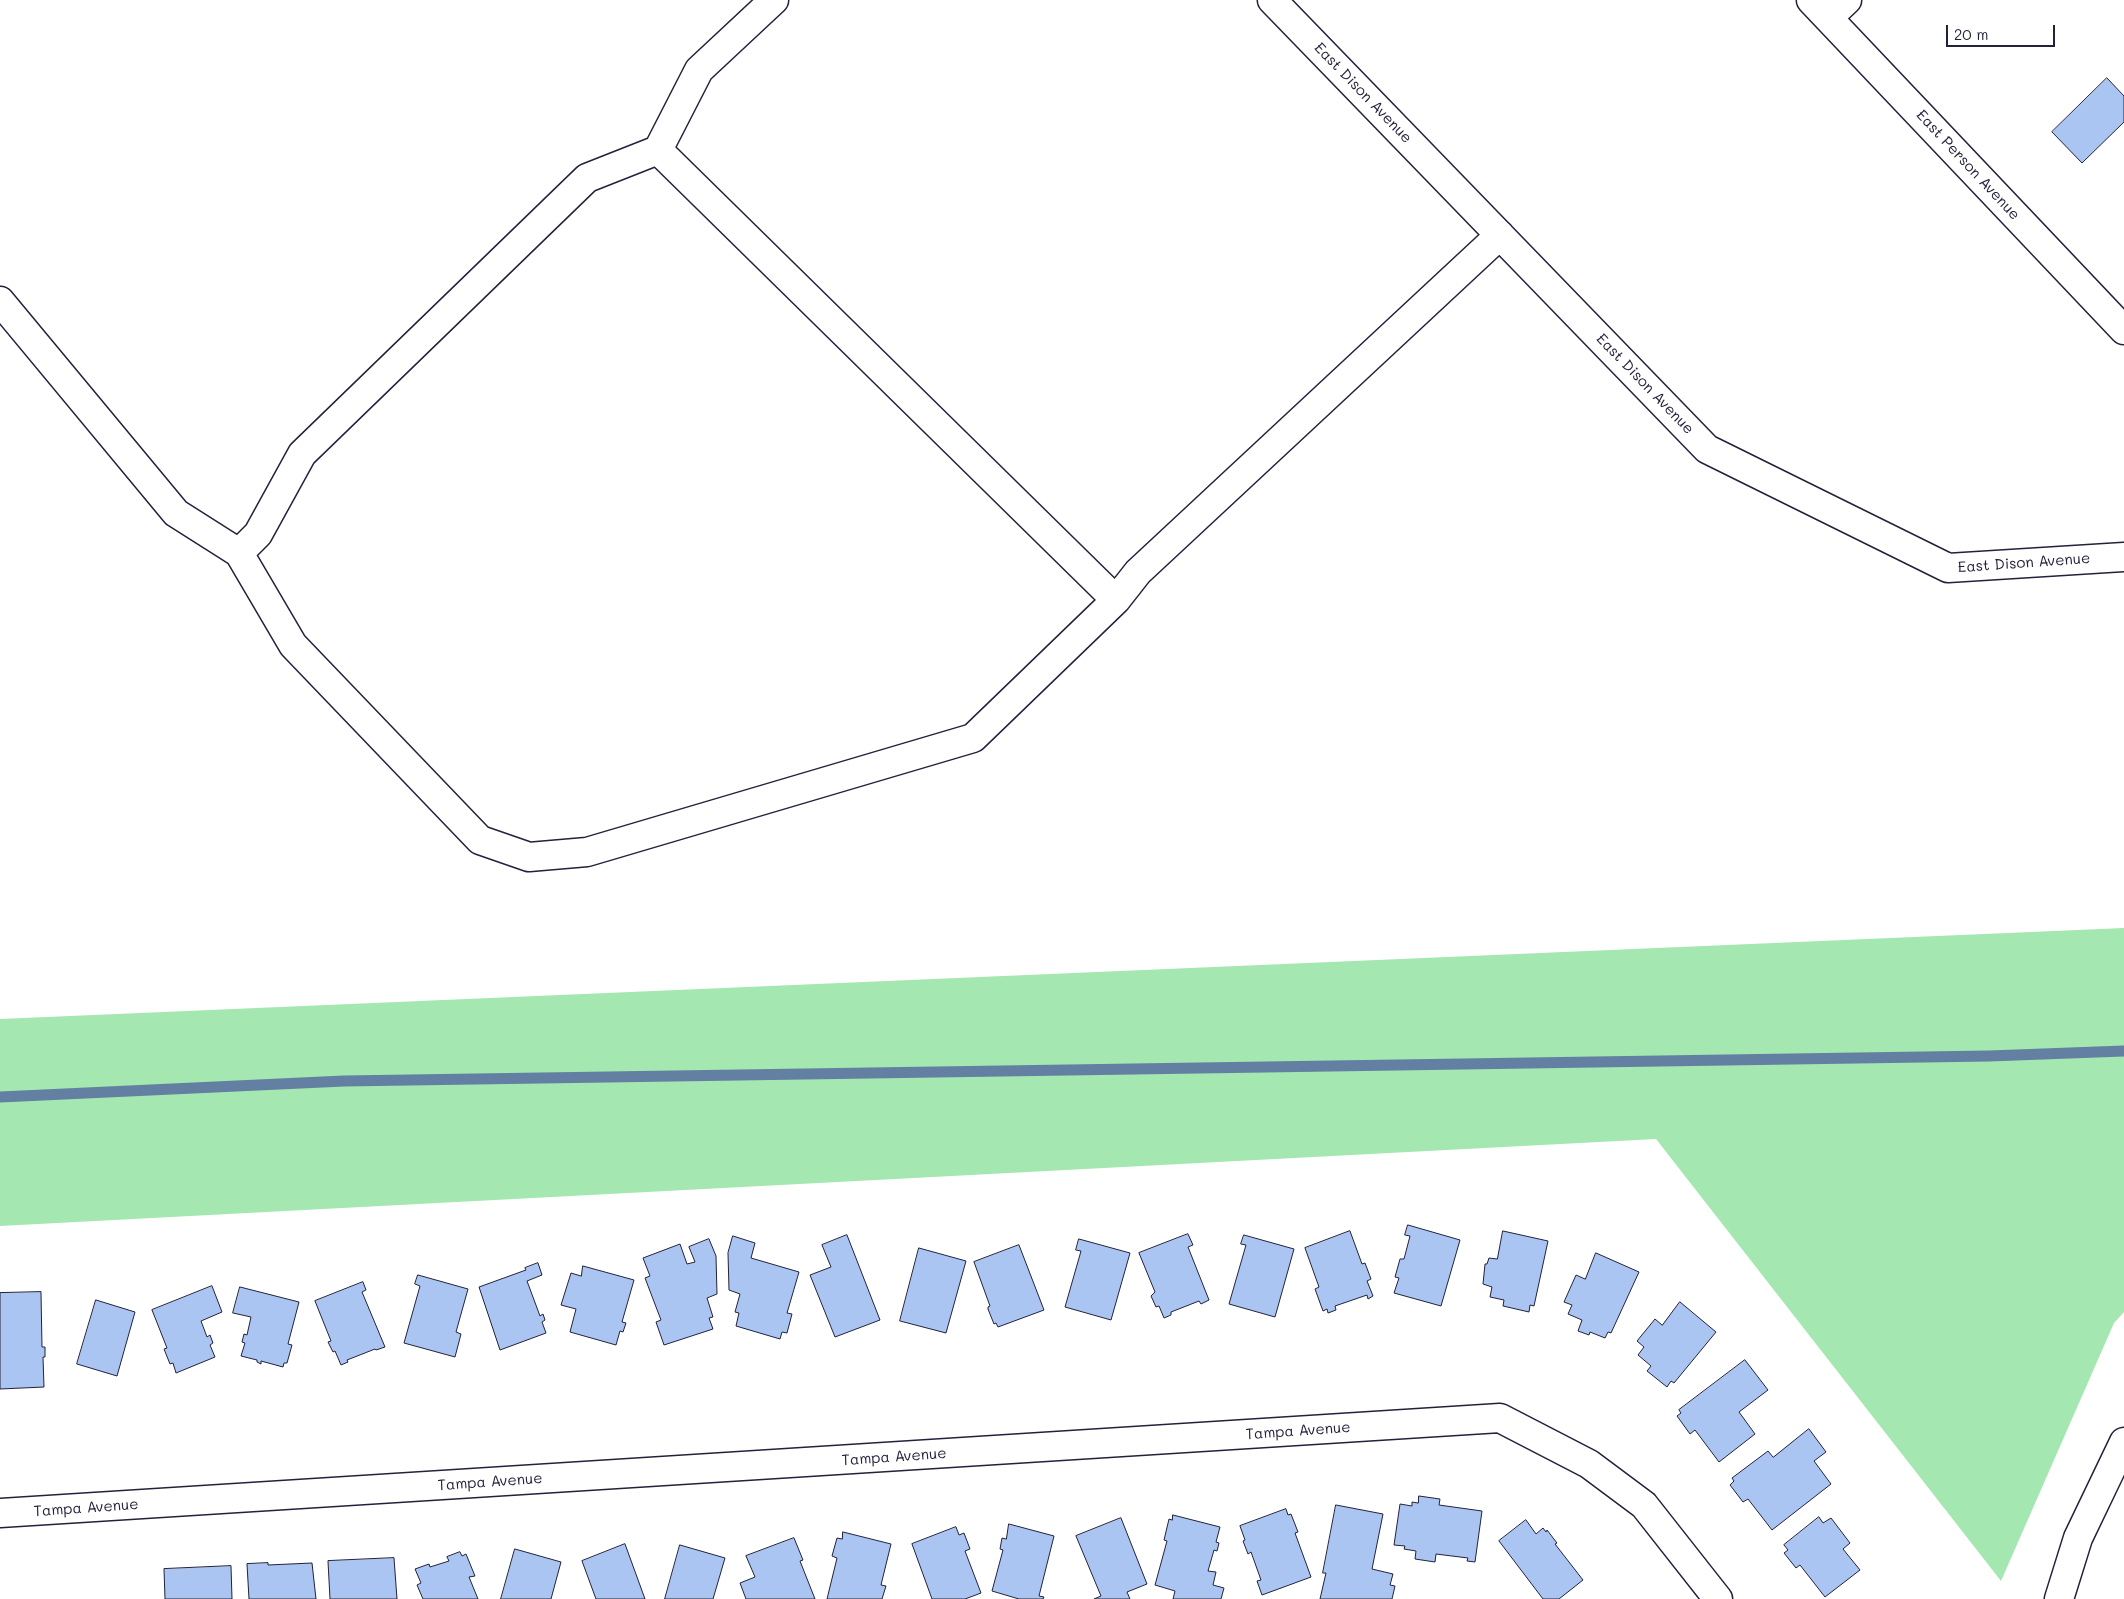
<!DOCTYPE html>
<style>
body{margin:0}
#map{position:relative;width:2124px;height:1599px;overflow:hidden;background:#fff;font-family:Mali,sans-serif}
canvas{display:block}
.scale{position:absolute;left:1946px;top:25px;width:109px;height:22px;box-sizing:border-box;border:2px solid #22223b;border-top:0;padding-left:6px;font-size:15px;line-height:18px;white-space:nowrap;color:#22223b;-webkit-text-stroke:4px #fff;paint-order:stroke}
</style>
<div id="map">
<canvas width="2124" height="1599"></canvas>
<div class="scale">20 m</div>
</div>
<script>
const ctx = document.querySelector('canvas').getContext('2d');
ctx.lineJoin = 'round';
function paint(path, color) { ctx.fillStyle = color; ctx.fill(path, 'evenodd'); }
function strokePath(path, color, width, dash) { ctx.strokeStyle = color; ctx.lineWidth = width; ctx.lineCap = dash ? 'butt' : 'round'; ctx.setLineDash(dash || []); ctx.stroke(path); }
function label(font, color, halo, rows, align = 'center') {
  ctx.font = font + ' Mali,sans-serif'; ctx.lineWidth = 4; ctx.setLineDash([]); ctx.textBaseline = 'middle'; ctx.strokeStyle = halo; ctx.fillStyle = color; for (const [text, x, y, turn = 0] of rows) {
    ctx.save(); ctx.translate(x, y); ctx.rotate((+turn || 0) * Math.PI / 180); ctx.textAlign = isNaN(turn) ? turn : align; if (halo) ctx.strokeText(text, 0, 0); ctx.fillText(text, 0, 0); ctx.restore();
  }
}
paint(new Path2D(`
 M2124 928V1312L2114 1323 2001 1581 1656 1139 0 1226V1019Z`), '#a4e7b1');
strokePath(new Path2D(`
 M0 1097 344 1081 1989 1056 2124 1051`), '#637fa2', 11);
const building = new Path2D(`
 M2107 78 2124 96V122L2082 163 2052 132Z
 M1408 1225 1460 1240 1441 1306 1394 1293 1399 1278 1395 1277 1400 1259H1404L1410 1236 1405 1235Z
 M1350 1231 1362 1264 1365 1263 1371 1279 1367 1281 1373 1296 1368 1299 1367 1295 1335 1306 1336 1310 1328 1313 1327 1309 1323 1311 1315 1289 1319 1287 1305 1248Z
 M1503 1231 1548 1241 1534 1306 1530 1305 1529 1312 1503 1306 1504 1300 1490 1297 1492 1287 1483 1284 1485 1264H1487L1489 1258 1497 1259Z
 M1188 1234 1193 1245 1188 1247 1209 1300 1201 1304 1199 1301 1171 1312V1315L1164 1318 1159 1306 1156 1307 1151 1296 1155 1292 1139 1253Z
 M847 1235 880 1320 835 1337 810 1275 831 1267 822 1245Z
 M1244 1235 1294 1249 1275 1317 1229 1304 1246 1245 1241 1244Z
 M733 1236 755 1243 751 1258 799 1272 787 1313 792 1314 787 1333 782 1332 780 1339 736 1326 739 1313 735 1312 740 1294 729 1290 728 1253Z
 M709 1239 716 1256 717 1294 707 1298 713 1317 709 1318 713 1329 664 1345 656 1322 661 1320 645 1278 650 1276 643 1258 680 1244 687 1264 695 1262 689 1247Z
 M1079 1239 1130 1253 1111 1320 1065 1307 1081 1251 1076 1250Z
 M1019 1245 1044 1310 998 1327 996 1323 994 1324 988 1309V1307L990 1306 974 1262Z
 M919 1248 966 1261 946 1333 900 1321Z
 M1596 1253 1639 1272 1611 1333 1608 1332 1605 1338 1590 1332 1589 1335 1578 1331 1582 1320 1568 1314 1572 1305 1564 1302 1576 1275 1585 1279Z
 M538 1263 542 1275 527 1281 540 1316 543 1314 545 1320 542 1322 546 1333 500 1350 479 1287 526 1270 525 1268Z
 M583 1266 634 1280 622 1322 626 1323 623 1332 620 1331 616 1345 570 1332 576 1309 561 1305 571 1273 581 1276Z
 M418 1275 468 1289 456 1332 461 1334 455 1357 404 1343 420 1286 415 1284Z
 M363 1282 366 1290 362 1292 385 1347 376 1350 375 1349 347 1360 348 1362 341 1365 335 1351 333 1352 328 1342 331 1341 315 1301Z
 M212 1286 222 1312 201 1321 207 1337 210 1335 213 1343 210 1345 215 1357 176 1373 173 1363 170 1364 164 1349 167 1348 152 1310Z
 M240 1287 299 1302 288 1344 292 1345 287 1363H284L283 1367 261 1361V1364L257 1362V1360L241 1356 245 1343 242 1342 244 1334 247 1335 251 1317 233 1313Z
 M41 1292 42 1347H45V1357H43L44 1387 0 1389V1293Z
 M96 1300 135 1312 117 1376 77 1364Z
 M1680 1302 1716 1332 1674 1383 1671 1381 1667 1387 1647 1371 1651 1366 1638 1355 1644 1347 1637 1341 1655 1319 1662 1325Z
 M1745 1360 1768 1390 1739 1412 1755 1434 1719 1462 1695 1430 1690 1434 1677 1416 1681 1413 1679 1410Z
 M1809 1429 1826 1452 1814 1461 1831 1484 1772 1530 1748 1499 1743 1502 1730 1485 1734 1481 1732 1478 1768 1451 1773 1457Z
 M1419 1496 1440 1499 1439 1505 1482 1511 1475 1562 1467 1561 1468 1558 1436 1554 1435 1562 1415 1559 1416 1551 1404 1549 1405 1546 1394 1545 1400 1504 1412 1506V1502L1418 1503Z
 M1336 1505 1383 1514 1372 1569 1393 1574 1390 1585 1395 1586 1392 1599H1320L1326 1573H1323Z
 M1286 1509 1288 1515 1291 1514 1298 1532 1295 1533 1311 1577 1262 1595 1257 1581 1261 1580 1251 1552 1248 1554 1243 1541 1245 1540 1240 1526Z
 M1173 1515 1220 1527 1216 1542 1219 1543 1217 1551 1214 1550 1208 1571 1216 1572 1213 1585 1224 1588 1221 1599H1173L1175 1591 1155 1585 1167 1541 1164 1540 1169 1519 1172 1520Z
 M1819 1517 1823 1523 1831 1518 1850 1543 1843 1549 1860 1570 1825 1597 1800 1565 1796 1568 1784 1553 1788 1550 1784 1545Z
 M1121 1518 1147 1584 1127 1592 1130 1599H1094L1101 1596 1076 1536Z
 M1526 1520 1536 1534 1543 1528 1546 1532 1547 1530 1557 1543 1555 1544 1583 1580 1559 1599H1543L1499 1541Z
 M1009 1524 1054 1536 1039 1596 1044 1597 1043 1599H1019L992 1591 1003 1550 1000 1549 1002 1538 1006 1539Z
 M956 1527 959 1535 964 1533 970 1549 965 1551 981 1593 965 1599H932L912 1544Z
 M843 1532 891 1544 881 1585 886 1586 882 1599H827L837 1558 832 1556 837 1538 842 1539Z
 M794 1538 803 1560 800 1561 815 1599H746L740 1583 755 1577 746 1556Z
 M625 1544 645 1599H596L582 1561Z
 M680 1545 725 1558 713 1599H665Z
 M515 1549 561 1562 551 1599H501Z
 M460 1552 462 1556 466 1554 475 1576 469 1577 478 1599H423L417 1585 421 1583 415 1569 429 1564 430 1567 449 1561 447 1557Z
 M394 1558 397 1599H330L328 1561Z
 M268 1563V1565L312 1563 316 1599H249L247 1564Z
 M231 1566 232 1599H165L164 1569Z`);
paint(building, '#aac5f1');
strokePath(building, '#22223b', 1);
const minor = new Path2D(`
 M774 0 699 70 658 150 1116 600 1138 572 1500 235
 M1272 0 1707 449 1948 568 2124 557
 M1811 0 2124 330
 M1828 18 1847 0
 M0 301 176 513 239 553 258 534 302 454 587 178 658 150
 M239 553 293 645 480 840 529 857 587 852 973 738 1116 600
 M0 1513 1500 1418 1589 1464 1644 1505 1718 1599
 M2059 1599 2078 1538 2124 1442`);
strokePath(minor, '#22223b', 31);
strokePath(minor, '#fff', 28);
label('15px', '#22223b', '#fff', [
 ["East Dison Avenue",1363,93,46],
 ["East Person Avenue",1968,165,47],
 ["East Dison Avenue",1645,384,46],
 ["East Dison Avenue",2024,563,-4],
 ["Tampa Avenue",1298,1431,-4],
 ["Tampa Avenue",894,1457,-4],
 ["Tampa Avenue",490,1482,-4],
 ["Tampa Avenue",86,1508,-4]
]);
</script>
